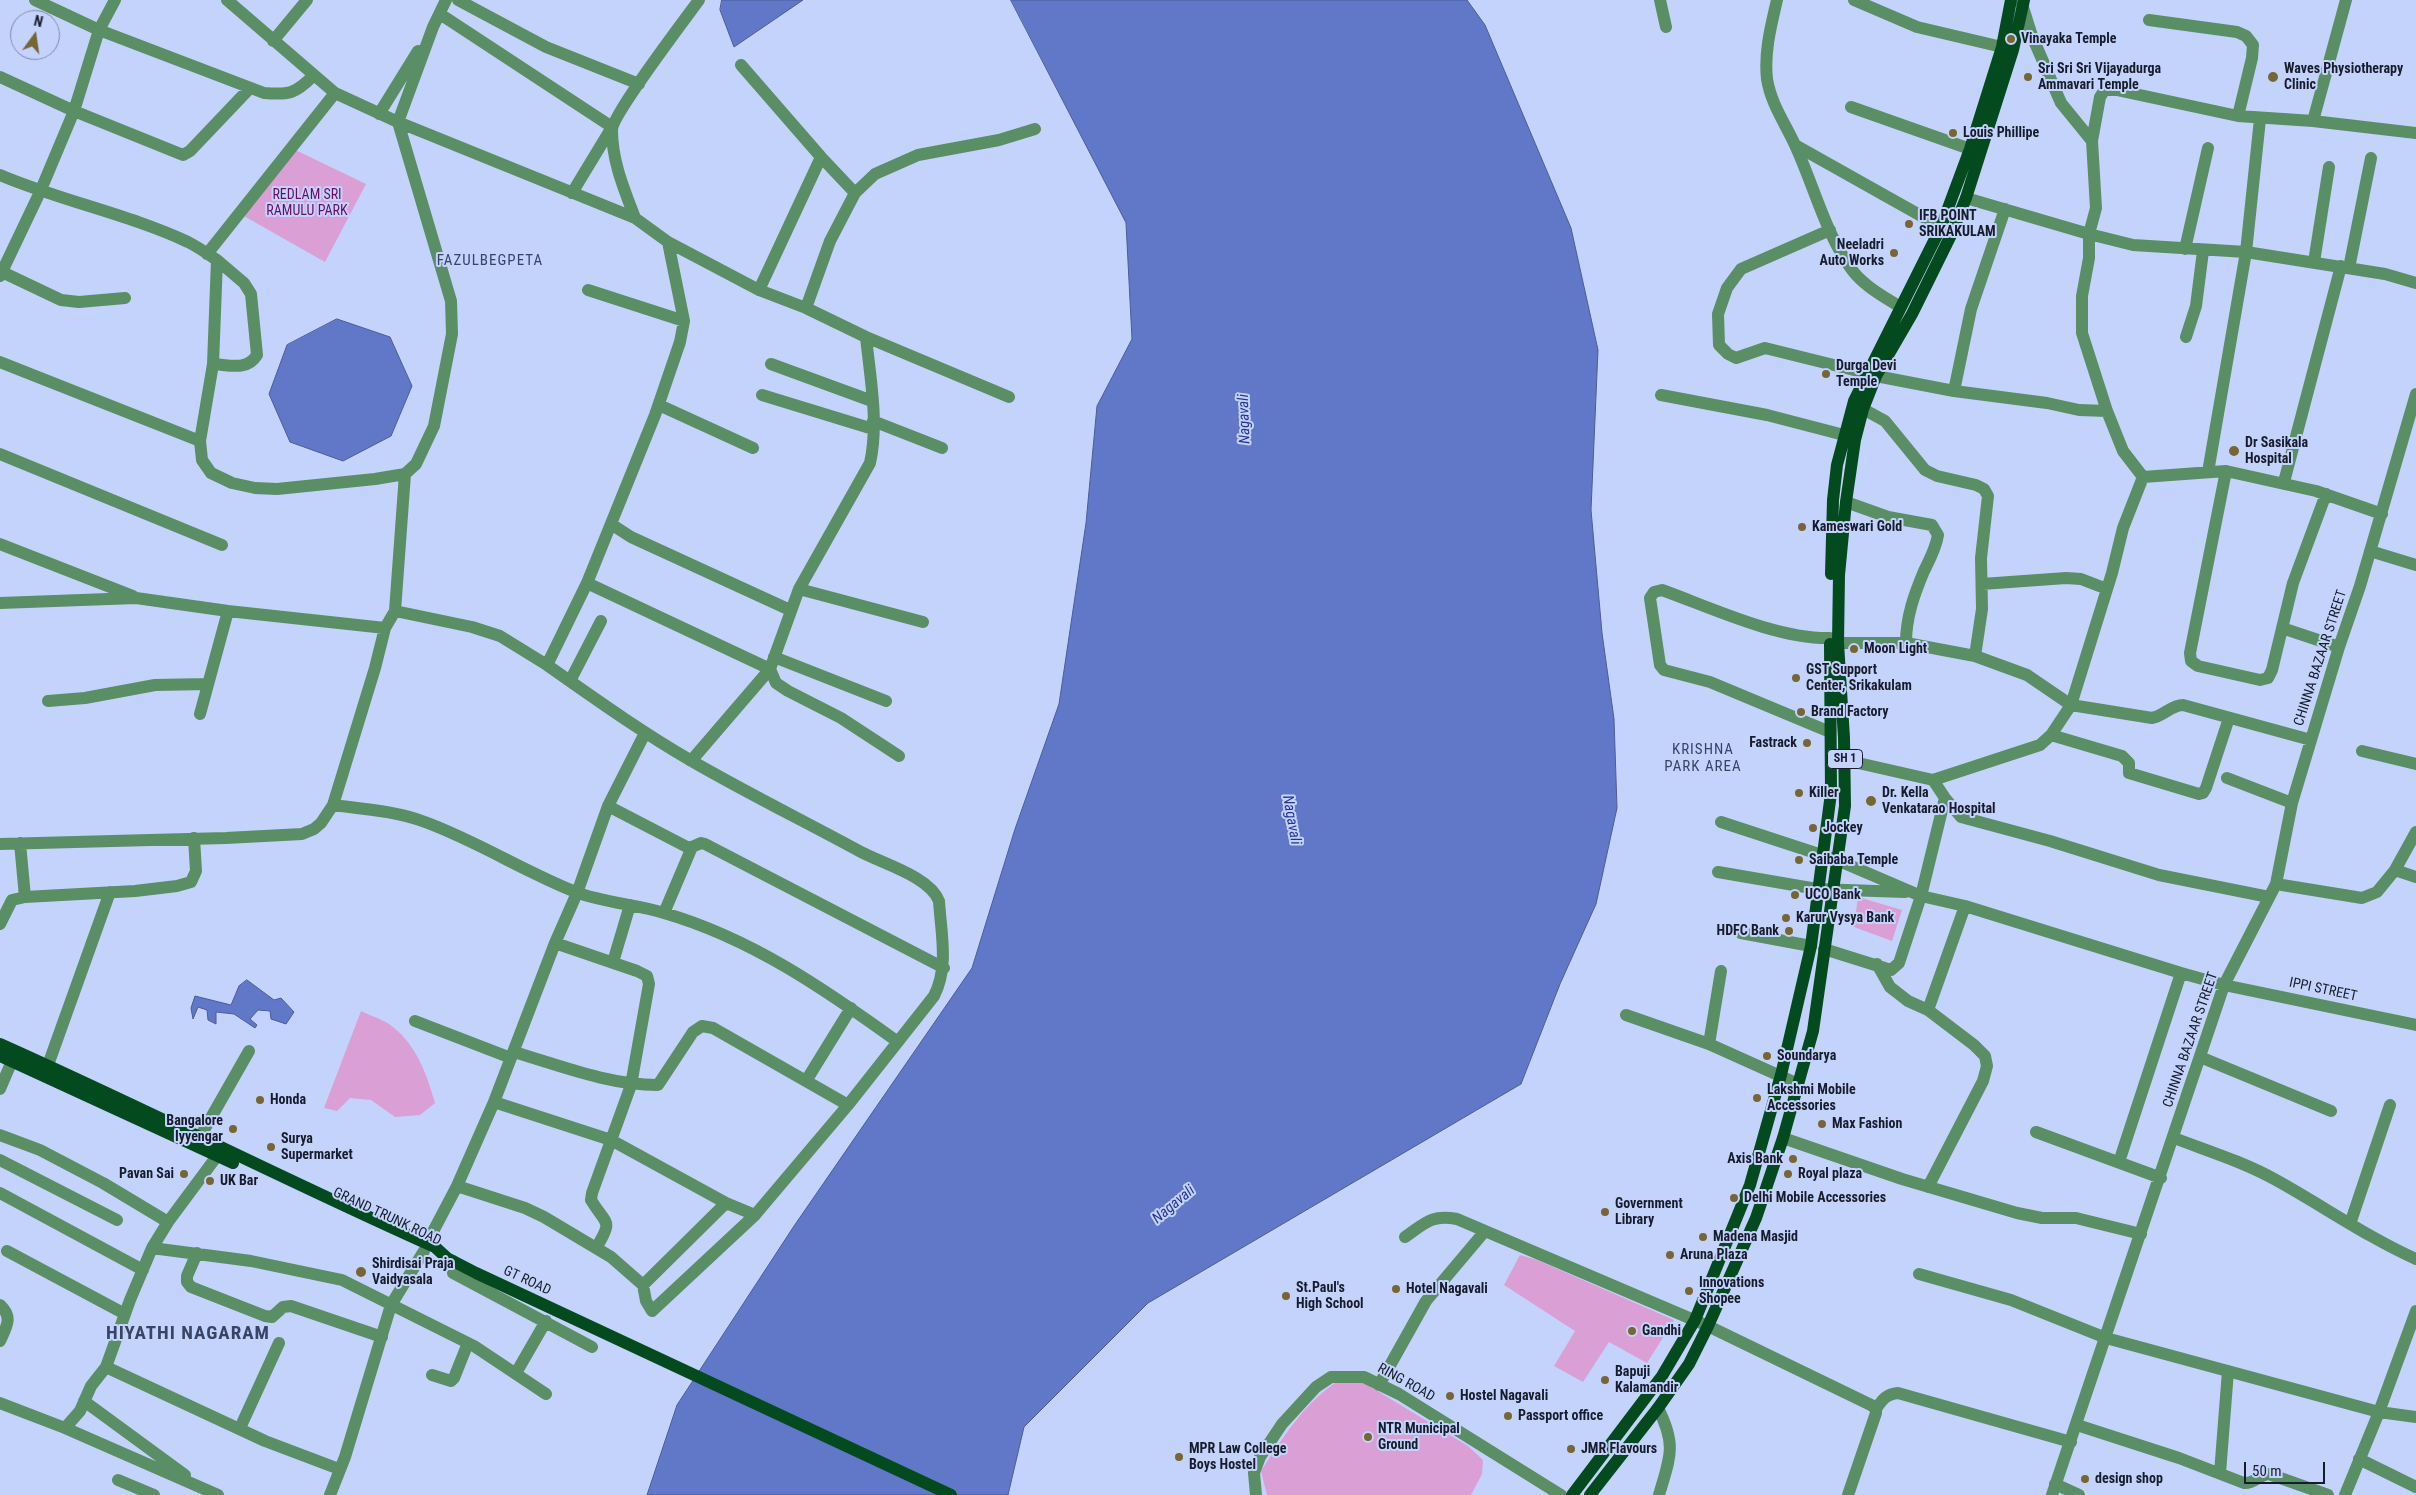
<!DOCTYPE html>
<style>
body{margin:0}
#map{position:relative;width:2416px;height:1495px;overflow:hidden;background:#c4d3fc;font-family:"Roboto Condensed",sans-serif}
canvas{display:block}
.north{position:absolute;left:10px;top:10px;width:50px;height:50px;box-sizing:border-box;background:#c4d3fc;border:1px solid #7f8aa8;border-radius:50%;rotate:14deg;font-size:14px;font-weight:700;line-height:20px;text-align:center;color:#171c2b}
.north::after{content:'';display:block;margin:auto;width:18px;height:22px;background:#776534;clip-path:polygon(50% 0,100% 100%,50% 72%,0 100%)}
.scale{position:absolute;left:2244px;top:1462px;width:81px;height:22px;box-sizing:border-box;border:2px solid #171c2b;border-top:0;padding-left:6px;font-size:15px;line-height:18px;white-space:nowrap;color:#171c2b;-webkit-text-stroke:4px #c4d3fc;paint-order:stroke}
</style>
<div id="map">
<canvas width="2416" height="1495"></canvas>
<div class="north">N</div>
<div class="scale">50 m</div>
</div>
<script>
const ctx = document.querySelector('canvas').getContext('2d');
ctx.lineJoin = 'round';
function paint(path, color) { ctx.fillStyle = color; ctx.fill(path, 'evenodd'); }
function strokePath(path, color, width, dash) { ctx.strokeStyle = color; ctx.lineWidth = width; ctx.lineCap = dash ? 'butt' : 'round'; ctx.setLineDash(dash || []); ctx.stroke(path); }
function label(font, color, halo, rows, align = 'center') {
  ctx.font = font + ' "Roboto Condensed",sans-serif'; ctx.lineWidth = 4; ctx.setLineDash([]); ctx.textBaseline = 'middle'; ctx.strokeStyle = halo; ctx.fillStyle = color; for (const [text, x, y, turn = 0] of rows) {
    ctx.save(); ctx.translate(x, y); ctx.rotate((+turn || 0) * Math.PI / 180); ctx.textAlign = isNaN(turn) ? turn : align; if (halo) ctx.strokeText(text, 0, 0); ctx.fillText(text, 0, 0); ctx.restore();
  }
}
paint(new Path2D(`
 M287 146 366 184 325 262 235 211Z
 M1858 897 1902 910 1892 941 1854 927Z
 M361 1011C371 1016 385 1020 393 1027 417 1046 427 1075 435 1103L420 1115 395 1117 371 1100 350 1098 337 1111 324 1108Z
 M1520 1255 1537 1260 1674 1320 1647 1363 1609 1342 1583 1382 1554 1366 1575 1331 1504 1285Z
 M1340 1380 1361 1381 1468 1446 1483 1460 1482 1474 1471 1495H1267L1261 1471C1283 1438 1305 1401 1340 1380Z`), '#da9fd4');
const water = new Path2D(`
 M722 0H803L734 47 720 10Z
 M1011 0H1467L1485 25 1571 228 1598 350 1591 510 1602 633 1614 719 1617 808 1596 904 1560 984 1521 1084 1148 1303 1024 1427 1008 1495H647L677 1405 794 1226 972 968 1015 829 1059 704 1086 523 1097 406 1132 339 1126 223Z
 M337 319 390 337 412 386 391 436 343 461 290 442 269 394 287 345Z
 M247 980 274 1000 281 998 294 1012 286 1024 271 1019 270 1011 258 1010 250 1019 257 1025 255 1028 234 1014 216 1012V1024L208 1020 207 1010 198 1007 193 1019 191 1008 195 996 231 1005 239 986Z`);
paint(water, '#6178c9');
strokePath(water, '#4b5c9a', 1);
strokePath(new Path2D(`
 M35 0 99 30 264 93C289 95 295 94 313 76
 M458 0 546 47 639 84
 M1660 0 1666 27
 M1777 0C1771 26 1764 52 1767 79 1771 104 1785 123 1795 145 1814 186 1825 233 1852 270 1864 286 1883 296 1900 307
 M1854 0 1917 27 2002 47
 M2022 4 2032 36 2061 103 2092 141 2100 97 2104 91 2112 89 2238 116 2313 121 2346 0
 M440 14 612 127 572 193
 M2149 20 2237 32 2246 36 2253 45 2252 58 2238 116
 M273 41 307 0
 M741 65 821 157 759 290
 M0 77 74 111 183 155 190 151 249 89
 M1851 107 1970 149
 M379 114 418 51
 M2313 121 2416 133
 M2092 141 2096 208 2089 234V258L2082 296V333L2107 411 2123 451 2143 477 2226 471 2316 491 2382 514
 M1795 145 1941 227
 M821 157 855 193 875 174 918 155 999 140 1035 129
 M0 175C61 201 128 214 188 242 198 247 208 254 217 260L213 364 200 441 202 460 211 473 232 483 255 488 277 489 375 479 405 474 416 464 434 426 452 334 451 301 398 122 433 27 446 0
 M1966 198 2089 234 2133 245 2246 252 2385 274 2416 283
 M635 218C624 189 612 161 612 130 612 115 686 18 699 0
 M1830 230 1741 269 1727 288 1718 314 1719 345 1728 354 1736 358 1765 348 1866 373
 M668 242 759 290 806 308 866 337 1009 397
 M2185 249 2208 148
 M207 254 335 93
 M2314 262 2329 167
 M2349 268 2371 158
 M0 271 61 300 79 302 125 298
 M0 276 40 192 74 111 99 30 115 0
 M588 290 684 321
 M806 308 830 241 855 193
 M2186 337 2196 306 2203 251
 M0 362 200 441
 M213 364C230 365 247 371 257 355L251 294 244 283 217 260
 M771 364 872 401
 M1876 376 1954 391 2047 403 2079 410 2107 411
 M1954 391 1971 309 2005 209
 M762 395 873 429
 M1661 395 1767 415 1844 435
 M659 405 753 448
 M873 421 942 448
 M0 454 222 545
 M2226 471 2190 653 2191 661 2198 666 2260 680 2268 678 2272 670 2293 583 2326 494
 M2208 472 2246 252 2260 119
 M2284 482 2341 266
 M1846 502 1888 517 1932 525 1938 535C1936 548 1930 559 1924 571 1914 595 1906 617 1906 643
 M611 524 631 537 790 610
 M0 544 133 596
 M2370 551 2416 565
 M587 583 770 669 776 683 788 691 841 718 899 756
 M1982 584 2066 578 2081 579 2107 589
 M799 589 923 622
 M0 603 136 598 228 611 385 628 395 611 472 627 500 636 547 665 587 583 655 415 680 342 684 321 668 242 635 218 398 122 335 93 227 0
 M395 611 405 474
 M2282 628 2339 647
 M1830 638C1777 639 1712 608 1662 590L1654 592 1650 598 1660 665 1664 670 1710 682 1830 732
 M1838 643H1906L1975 656 1982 609 1981 558 1988 496 1984 489 1976 485 1937 476 1925 470 1885 421 1863 409
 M1975 656 2027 675 2071 705 2152 718C2164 716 2171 705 2183 705L2311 740
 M774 657 886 701
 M547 665C594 698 640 731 690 760 745 792 804 821 861 852 884 864 930 877 939 901 941 933 949 967 934 996L848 1105 755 1215
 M570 681 601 621
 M48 701 85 698 155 685 208 684
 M200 714 228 611
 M2051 735 2122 756 2129 763V773L2199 794 2203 793 2206 788 2229 718
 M2362 751 2416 764
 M1845 760 1933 780 2040 745 2051 735 2071 705 2112 573 2123 528 2143 477
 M691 761 770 669 799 589 870 463C879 423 870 377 866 337
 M2227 778 2292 803
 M1933 780 1945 798 1961 817 2050 841 2159 875 2269 897
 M333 805C363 809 396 811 425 822 477 841 525 872 576 892 604 903 636 904 664 913 751 938 826 990 898 1042
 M608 806 687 847H692L701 843 705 844 944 968
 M1721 822 1837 860 1921 896 1965 906 2181 973 2224 985 2416 1025
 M20 843 25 897
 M0 844 226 838 302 834 314 829 321 823 333 805 375 668 385 628
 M2395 870 2416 832
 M1718 872 1817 889 1905 892
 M2276 884 2362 898 2377 892 2395 870 2416 877
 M664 913 692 847
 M0 924 12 900 25 897 135 891 177 886 191 882 196 871 194 838
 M1741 933 1811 946
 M555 943 637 971 647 976 649 984 631 1085 592 1193 591 1200C606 1225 614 1219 596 1248
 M1824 949 1891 970 1899 963 1921 896 1945 798
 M613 962 630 905
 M1877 964 1890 987 1908 1001 1928 1010 1974 1045 1985 1056 1987 1066 1983 1081 1928 1187
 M1928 1010 1965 906
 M1626 1015 1709 1044 1798 1084
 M415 1021 511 1058
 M1709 1044 1721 971
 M514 1052C561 1066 609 1085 658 1085L693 1032 702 1026 713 1028 848 1105
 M2200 1057 2331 1111
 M48 1065 110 892
 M806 1081 851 1008
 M0 1089 12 1061
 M2036 1132 2161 1178
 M0 1135 40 1150 103 1183 168 1222
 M200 1137 249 1051
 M1783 1138 1902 1179 2017 1213 2042 1218H2076L2141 1234
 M2174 1138C2208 1151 2244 1162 2276 1180 2323 1206 2367 1237 2416 1259
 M217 1156 168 1222 152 1248 130 1300 106 1367 91 1386 80 1411 65 1428 218 1495
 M0 1160 117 1220
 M2119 1162 2181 973
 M457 1186 525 1208 544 1217 611 1257 643 1285 646 1301 652 1311 755 1215 726 1203 611 1140 494 1102
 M0 1193 143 1270
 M2350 1224 2390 1105
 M1405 1237C1425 1223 1432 1214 1457 1219L1708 1326 1871 1405 1876 1409V1413L1848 1495
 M427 1243 457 1186 494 1102 555 943 577 893 608 806 645 733
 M152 1248 251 1261 342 1280 474 1346 546 1394
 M7 1251 125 1314
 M197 1253 187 1276V1282L191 1287 265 1316 272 1317 283 1307 291 1306 382 1337
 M453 1261V1273L592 1347
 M1919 1274 2011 1300 2106 1338 2379 1412 2416 1417
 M643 1285 726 1203
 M0 1305C13 1317 7 1326 0 1341
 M106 1367 265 1441 339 1469
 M516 1373 546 1321
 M432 1375 451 1381 454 1378 468 1343
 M1379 1385 1426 1301 1485 1231
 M84 1401 185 1475
 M0 1403 65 1428
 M1658 1408C1677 1446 1670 1457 1659 1495
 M1876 1409C1882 1400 1886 1394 1898 1393L2071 1442
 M2077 1425 2179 1458 2244 1483C2254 1484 2259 1475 2269 1474L2328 1495
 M240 1428 279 1343
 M2359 1459 2416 1487
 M2220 1473 2228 1371
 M118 1480 154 1495
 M2055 1484 2079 1495
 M330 1495 345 1457 391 1305 424 1251
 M1256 1495 1254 1473 1260 1457 1282 1424 1316 1387 1331 1377H1364L1399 1394 1561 1495
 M2052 1495 2224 985 2276 884 2292 803 2339 647 2360 586 2416 394
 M2345 1495 2379 1412 2416 1311`), '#5a8e65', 12);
strokePath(new Path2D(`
 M1831 574 1833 500 1837 465 1854 401 1941 227 1970 149 2002 47 2011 0
 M0 1044C146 1109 289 1182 435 1247L447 1258 476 1273 951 1495
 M0 1056 233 1163
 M1572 1495 1662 1376 1695 1320 1750 1185 1781 1075 1811 946 1831 793 1830 644
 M1590 1495 1658 1408 1689 1364 1708 1326 1756 1218 1783 1138 1813 1031 1845 806 1844 738 1838 643 1839 575 1846 502 1855 440 1863 409 1876 376 1912 314 1952 233 1966 198 2013 50 2024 0`), '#044a1f', 12);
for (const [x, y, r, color] of [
 [2011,39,5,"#776534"],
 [2028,77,5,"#776534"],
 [2273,77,6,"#776534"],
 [1953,133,5,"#776534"],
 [1909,224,5,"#776534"],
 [1894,253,5,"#776534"],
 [1826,374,5,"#776534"],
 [2234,451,6,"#776534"],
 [1802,527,5,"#776534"],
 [1854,649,5,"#776534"],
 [1796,678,5,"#776534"],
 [1801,712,5,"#776534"],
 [1807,743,5,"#776534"],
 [1799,793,5,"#776534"],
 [1871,801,6,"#776534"],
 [1813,828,5,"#776534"],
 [1799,860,5,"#776534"],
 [1795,895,5,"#776534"],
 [1786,918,5,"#776534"],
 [1789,931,5,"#776534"],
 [1767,1056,5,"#776534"],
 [1757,1098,5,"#776534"],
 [260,1100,5,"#776534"],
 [1822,1124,5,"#776534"],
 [233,1129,5,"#776534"],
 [271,1147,5,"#776534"],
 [1793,1159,5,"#776534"],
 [184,1174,5,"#776534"],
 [1788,1174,5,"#776534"],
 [210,1181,5,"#776534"],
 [1734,1198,5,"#776534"],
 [1605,1212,5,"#776534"],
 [1703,1237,5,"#776534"],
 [1670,1255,5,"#776534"],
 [361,1272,6,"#776534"],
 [1396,1289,5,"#776534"],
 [1689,1291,5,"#776534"],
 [1286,1296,5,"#776534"],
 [1632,1331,5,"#776534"],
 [1605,1380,5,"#776534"],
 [1450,1396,5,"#776534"],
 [1508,1416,5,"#776534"],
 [1368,1437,5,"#776534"],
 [1571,1449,5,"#776534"],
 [1179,1457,5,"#776534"],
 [2085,1479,5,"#776534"]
]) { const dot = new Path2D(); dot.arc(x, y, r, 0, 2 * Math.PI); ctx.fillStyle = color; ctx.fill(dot); strokePath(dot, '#c4d3fc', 2); }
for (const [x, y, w] of [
 [1845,759,35]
]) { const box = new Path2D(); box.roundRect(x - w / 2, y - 9.5, w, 19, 4); ctx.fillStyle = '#c4d3fc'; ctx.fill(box); strokePath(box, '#171c2b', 1); }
label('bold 12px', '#171c2b', null, [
 ["SH 1",1845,759]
]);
label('bold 14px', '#171c2b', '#c4d3fc', [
 ["Vinayaka Temple",2021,39],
 ["Sri Sri Sri Vijayadurga",2038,69],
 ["Ammavari Temple",2038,85],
 ["Waves Physiotherapy",2284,69],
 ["Clinic",2284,85],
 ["Louis Phillipe",1963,133],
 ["IFB POINT",1919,216],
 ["SRIKAKULAM",1919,232],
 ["Neeladri",1884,245,"right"],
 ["Auto Works",1884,261,"right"],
 ["Durga Devi",1836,366],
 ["Temple",1836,382],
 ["Dr Sasikala",2245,443],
 ["Hospital",2245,459],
 ["Kameswari Gold",1812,527],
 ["Moon Light",1864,649],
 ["GST Support",1806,670],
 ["Center, Srikakulam",1806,686],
 ["Brand Factory",1811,712],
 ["Fastrack",1797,743,"right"],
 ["Killer",1809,793],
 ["Dr. Kella",1882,793],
 ["Venkatarao Hospital",1882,809],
 ["Jockey",1823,828],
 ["Saibaba Temple",1809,860],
 ["UCO Bank",1805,895],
 ["Karur Vysya Bank",1796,918],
 ["HDFC Bank",1779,931,"right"],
 ["Soundarya",1777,1056],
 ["Lakshmi Mobile",1767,1090],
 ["Accessories",1767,1106],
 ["Honda",270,1100],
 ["Bangalore",223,1121,"right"],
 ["Iyyengar",223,1137,"right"],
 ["Max Fashion",1832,1124],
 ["Surya",281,1139],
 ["Supermarket",281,1155],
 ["Axis Bank",1783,1159,"right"],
 ["Pavan Sai",174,1174,"right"],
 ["Royal plaza",1798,1174],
 ["UK Bar",220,1181],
 ["Delhi Mobile Accessories",1744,1198],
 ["Government",1615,1204],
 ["Library",1615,1220],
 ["Madena Masjid",1713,1237],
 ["Aruna Plaza",1680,1255],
 ["Shirdisai Praja",372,1264],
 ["Vaidyasala",372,1280],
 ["Innovations",1699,1283],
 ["Shopee",1699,1299],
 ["St.Paul's",1296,1288],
 ["High School",1296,1304],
 ["Hotel Nagavali",1406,1289],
 ["Gandhi",1642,1331],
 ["Bapuji",1615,1372],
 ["Kalamandir",1615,1388],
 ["Hostel Nagavali",1460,1396],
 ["Passport office",1518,1416],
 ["NTR Municipal",1378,1429],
 ["Ground",1378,1445],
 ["MPR Law College",1189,1449],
 ["Boys Hostel",1189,1465],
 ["JMR Flavours",1581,1449],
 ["design shop",2095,1479]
], 'left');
label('14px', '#690c66', '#c4d3fc', [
 ["REDLAM SRI",307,195],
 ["RAMULU PARK",307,211]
]);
label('14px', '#171c2b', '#c4d3fc', [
 ["CHINNA BAZAAR STREET",2321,658,-72],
 ["IPPI STREET",2323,990,12],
 ["CHINNA BAZAAR STREET",2191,1040,-71],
 ["GRAND TRUNK ROAD",387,1217,25],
 ["GT ROAD",527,1281,25],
 ["RING ROAD",1406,1383,29]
]);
ctx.letterSpacing = '1px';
label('15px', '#384365', '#c4d3fc', [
 ["FAZULBEGPETA",490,261],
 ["KRISHNA",1703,750],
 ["PARK AREA",1703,767]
]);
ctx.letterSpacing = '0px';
label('italic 15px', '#263595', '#c4d3fc', [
 ["Nagavali",1245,419,-92],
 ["Nagavali",1291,820,80],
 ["Nagavali",1174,1205,-40]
]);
ctx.letterSpacing = '1px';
label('bold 19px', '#384365', '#c4d3fc', [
 ["HIYATHI NAGARAM",188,1334]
]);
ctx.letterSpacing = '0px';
</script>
